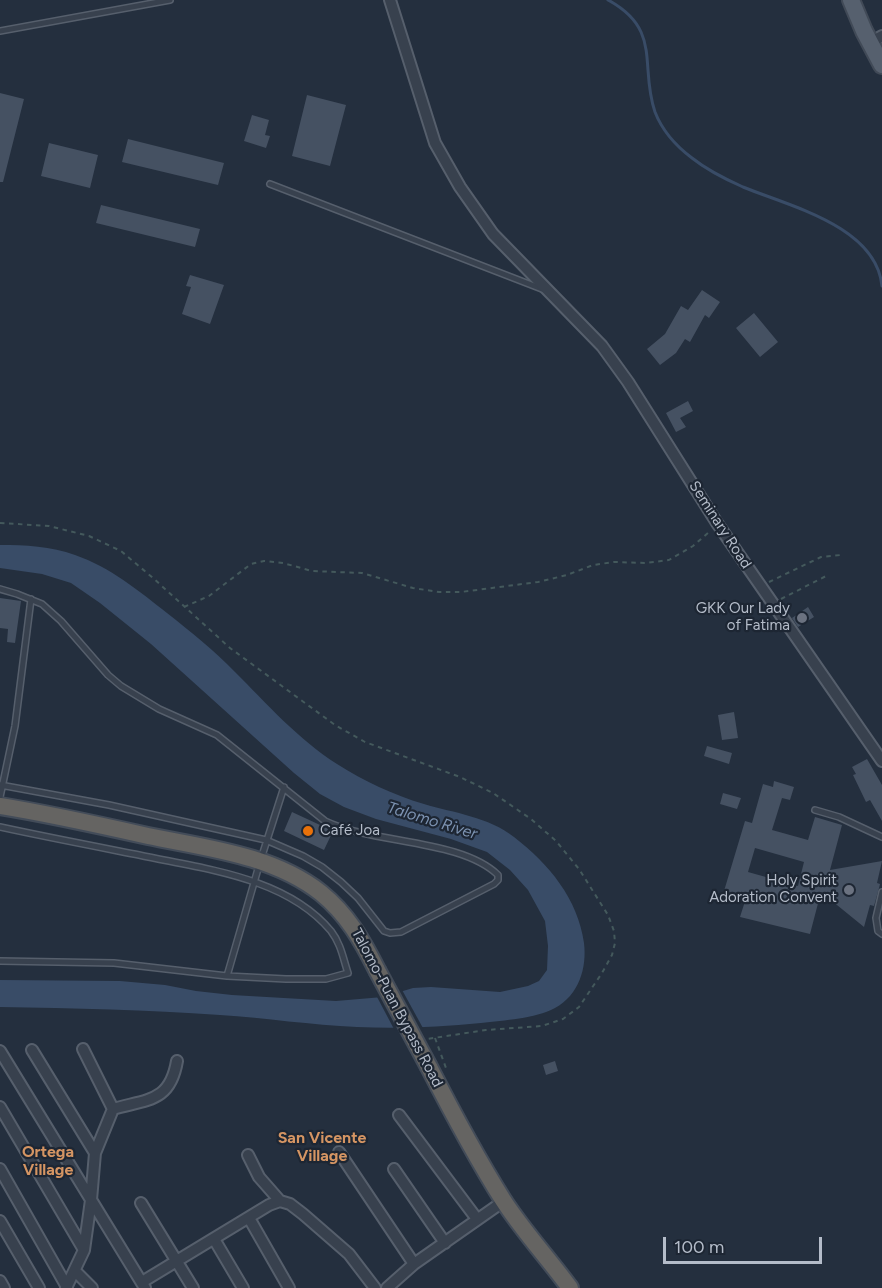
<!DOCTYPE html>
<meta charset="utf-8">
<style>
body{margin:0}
#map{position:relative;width:882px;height:1288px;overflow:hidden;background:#242f3e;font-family:Figtree,sans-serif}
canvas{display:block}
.scale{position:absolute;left:663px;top:1237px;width:159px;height:27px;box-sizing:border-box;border:3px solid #b4bcc9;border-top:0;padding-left:8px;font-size:18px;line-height:21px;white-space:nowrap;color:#b4bcc9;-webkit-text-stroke:4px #1d2633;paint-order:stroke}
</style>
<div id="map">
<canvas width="882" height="1288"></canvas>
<div class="scale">100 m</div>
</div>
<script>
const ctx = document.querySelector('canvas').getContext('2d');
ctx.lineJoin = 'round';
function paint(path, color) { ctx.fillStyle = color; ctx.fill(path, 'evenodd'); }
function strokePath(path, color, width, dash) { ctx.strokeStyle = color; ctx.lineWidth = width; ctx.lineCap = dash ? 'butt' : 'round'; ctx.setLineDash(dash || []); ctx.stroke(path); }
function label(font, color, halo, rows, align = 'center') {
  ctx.font = font + ' Figtree,sans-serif'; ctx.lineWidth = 4.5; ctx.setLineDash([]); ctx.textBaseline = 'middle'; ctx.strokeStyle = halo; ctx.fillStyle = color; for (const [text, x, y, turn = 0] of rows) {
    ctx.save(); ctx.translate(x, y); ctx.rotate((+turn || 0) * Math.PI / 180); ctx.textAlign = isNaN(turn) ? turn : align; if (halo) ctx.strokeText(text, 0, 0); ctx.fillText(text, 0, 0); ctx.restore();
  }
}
paint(new Path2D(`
 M0 545C25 545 51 546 75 555 110 567 139 591 167 613 191 632 214 650 235 672 267 704 298 739 337 764 364 781 393 795 424 804 454 813 489 817 514 837 549 864 578 899 584 943 587 968 579 995 555 1008 534 1019 505 1020 481 1023 440 1027 399 1029 357 1027 311 1025 266 1018 220 1015 147 1010 74 1008 0 1007V980L120 981 165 985 196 991 232 995 336 1001 383 997 413 988 431 987 500 992 528 986 539 981 547 970 548 946 545 921 528 890 510 870 487 852 451 839 376 819 344 807 320 794 294 773 151 644 100 603 71 583 42 574 0 568Z`), '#394c67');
paint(new Path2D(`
 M401 988 424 1030 395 1031 376 995Z`), '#242f3e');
strokePath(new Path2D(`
 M608 0C663 30 639 66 655 112 662 130 676 146 692 158 707 170 725 179 743 187 789 206 876 226 882 286`), '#394c67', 3);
paint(new Path2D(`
 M0 93 24 99 3 182H0Z
 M307 95 346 105 330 166 292 156Z
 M252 115 269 120 265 135 270 136 266 148 244 141Z
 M128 139 224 163 218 185 122 162Z
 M49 143 98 155 90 188 41 176Z
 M101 205 200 229 195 247 96 223Z
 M190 275 224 285 210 324 182 314 191 287 186 286Z
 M702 290 720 302 709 318 705 315 690 342 685 339 676 353 660 365 647 349 665 334 681 306 688 310Z
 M754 313 778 342 760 357 736 328Z
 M688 401 693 411 680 418 686 427 676 432 666 413Z
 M0 598 21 601 15 643 7 642 8 629 0 628Z
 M808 607 814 617 798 627 792 618Z
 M734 712 738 738 722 740 718 715Z
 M707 746 732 753 729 764 704 756Z
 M867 759 882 785V821L870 800 866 802 853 775 856 774 852 767Z
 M774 781 794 787 790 800 782 798 772 830 808 840 815 817 842 825 830 870 882 861 877 883 880 884 879 888 874 906 870 905 864 927 821 892 810 934 740 917 746 898 724 891 745 821 752 823 763 784 773 787ZM755 848 804 862 798 886 748 872Z
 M723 793 741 798 737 809 720 804Z
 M292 812 333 831 324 850 284 831Z
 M555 1061 558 1071 546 1075 543 1065Z`), '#455162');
const service = new Path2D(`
 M0 31 170 0
 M270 184 542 289
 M0 589 17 594 42 604 61 621 108 675 121 686 159 709 217 735 325 821C373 844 461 839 498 875V880L494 884 401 932 390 933 384 931 358 898 341 882 322 867 303 856 266 840 109 805 0 785
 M0 797 15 726 31 599
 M815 810 839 817 882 837
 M0 827C46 837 93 846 139 855 204 869 286 877 331 931 341 944 343 958 348 973L326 979H286L227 976 114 963 0 961
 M882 892 876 918 878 931 882 934
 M227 976 260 862 284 787`);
const minor = new Path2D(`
 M390 0 435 143 460 187 493 234 602 346 628 382 717 523 882 761
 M870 43 882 36
 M32 1050 95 1153
 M0 1051 145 1288
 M0 1107 84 1250
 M113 1109C148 1099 170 1102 177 1061
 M399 1115 477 1219
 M339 1152 414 1264
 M248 1155 259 1177 280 1201 290 1204 303 1214 349 1254 375 1288
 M0 1169 67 1287
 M394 1169 445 1243
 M141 1203 193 1288
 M249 1218 289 1288
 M0 1221 39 1288
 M214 1239 243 1288
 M75 1271 92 1288
 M0 1281 4 1288
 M142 1282 269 1205 280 1201
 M66 1288 84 1250 91 1200 95 1153 113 1109 83 1049
 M387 1288 414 1264 504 1201`);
const primary = new Path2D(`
 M851 0 864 31 882 65`);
const trunk = new Path2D(`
 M0 806C50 814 99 825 148 836 206 848 273 855 321 893 347 914 362 940 377 970
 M429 1067C452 1112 476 1157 503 1200 523 1231 548 1258 570 1288`);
strokePath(service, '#565f6c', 8);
strokePath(minor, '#565f6c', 14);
strokePath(primary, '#414a57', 20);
strokePath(trunk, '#434c59', 20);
strokePath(new Path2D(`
 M0 523 49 526 89 536 121 551 153 578 230 648 335 725 365 742 460 777 493 793 531 819 556 841 579 869 608 915 614 931 615 943 612 955 602 973 579 1007 563 1019 542 1026 486 1030 427 1039
 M769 582 821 557 841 555
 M781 599 828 575
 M184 607 209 596 251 564 264 561 283 563 312 571 362 573 413 588 439 592H461L538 582 567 575 593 565 614 562 646 563 669 560 693 546 709 532
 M435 1038 446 1068H444`), '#44595c', 2, [4.5, 4.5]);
strokePath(service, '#38414e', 5);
strokePath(minor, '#38414e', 10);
strokePath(primary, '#56606e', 16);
strokePath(trunk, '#656462', 16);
const trunkBridge = new Path2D(`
 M377 970 429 1067`);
strokePath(trunkBridge, '#434c59', 20, []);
strokePath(trunkBridge, '#656462', 16);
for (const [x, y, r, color] of [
 [802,618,6,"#6b7280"],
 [308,831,6,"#e8710a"],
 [849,890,6,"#6b7280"]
]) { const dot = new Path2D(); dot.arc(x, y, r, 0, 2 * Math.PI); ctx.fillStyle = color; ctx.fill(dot); strokePath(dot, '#1d2633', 2); }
label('15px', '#b4bcc9', '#1d2633', [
 ["Seminary Road",720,525,57],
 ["Talomo-Puan Bypass Road",397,1008,62]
]);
label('15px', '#b4bcc9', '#1d2633', [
 ["GKK Our Lady",790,609],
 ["of Fatima",790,626],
 ["Café Joa",320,831,"left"],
 ["Holy Spirit",837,881],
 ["Adoration Convent",837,898]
], 'right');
label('italic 16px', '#7c92b1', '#1d2633', [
 ["Talomo River",432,821,17]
]);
label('bold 16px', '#d59563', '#1d2633', [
 ["San Vicente",322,1138],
 ["Village",322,1156],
 ["Ortega",48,1152],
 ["Village",48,1170]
]);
</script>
